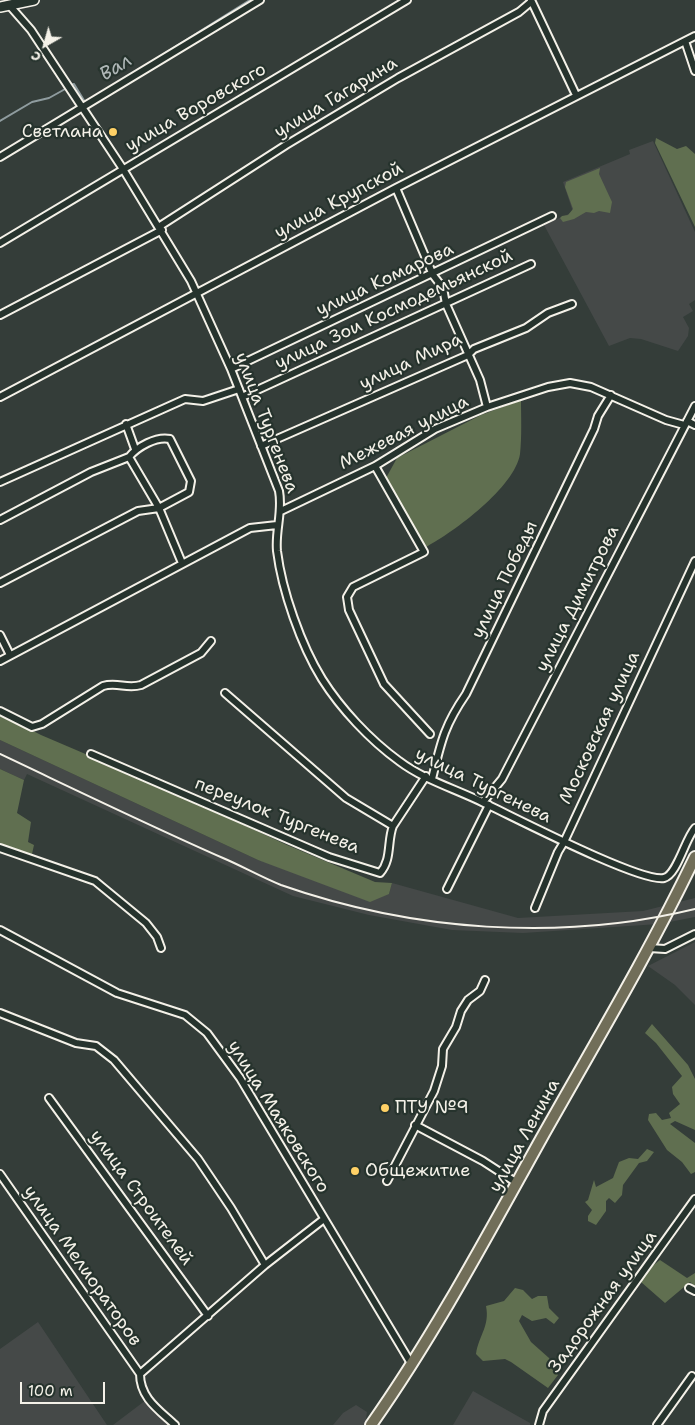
<!DOCTYPE html>
<meta charset="utf-8">
<style>
body{margin:0}
#map{position:relative;width:695px;height:1425px;overflow:hidden;background:#343d39;font-family:"Shantell Sans",sans-serif}
canvas{display:block}
.north{position:absolute;left:20px;top:20px;width:50px;height:50px;-webkit-text-stroke:4px #26332d;paint-order:stroke;rotate:218deg;font-size:14px;font-weight:700;line-height:20px;text-align:center;color:#f4f1e8}
.north::after{content:'';display:block;margin:auto;width:18px;height:22px;background:#f4f1e8;clip-path:polygon(50% 0,100% 100%,50% 72%,0 100%)}
.scale{position:absolute;left:20px;top:1382px;width:85px;height:22px;box-sizing:border-box;border:2px solid #f4f1e8;border-top:0;padding-left:6px;font-size:15px;line-height:18px;white-space:nowrap;color:#f4f1e8;-webkit-text-stroke:4px #26332d;paint-order:stroke}
</style>
<div id="map">
<canvas width="695" height="1425"></canvas>
<div class="north">С</div>
<div class="scale">100 m</div>
</div>
<script>
const ctx = document.querySelector('canvas').getContext('2d');
ctx.lineJoin = 'round';
function paint(path, color) { ctx.fillStyle = color; ctx.fill(path, 'evenodd'); }
function strokePath(path, color, width, dash) { ctx.strokeStyle = color; ctx.lineWidth = width; ctx.lineCap = dash ? 'butt' : 'round'; ctx.setLineDash(dash || []); ctx.stroke(path); }
function label(font, color, halo, rows, align = 'center') {
  ctx.font = font + ' "Shantell Sans",sans-serif'; ctx.lineWidth = 4.5; ctx.setLineDash([]); ctx.textBaseline = 'middle'; ctx.strokeStyle = halo; ctx.fillStyle = color; for (const [text, x, y, turn = 0] of rows) {
    ctx.save(); ctx.translate(x, y); ctx.rotate((+turn || 0) * Math.PI / 180); ctx.textAlign = isNaN(turn) ? turn : align; if (halo) ctx.strokeText(text, 0, 0); ctx.fillText(text, 0, 0); ctx.restore();
  }
}
paint(new Path2D(`
 M653 141 695 232V300L689 304 693 311 683 317 689 328 688 336 678 351 641 339 630 338 609 346 544 225 573 212 563 182 630 154 629 150Z
 M0 740 258 860 389 894 392 883 518 918 643 911 695 898V917L659 924 523 933 452 930 369 915 293 896 27 774 24 780 0 769Z
 M695 942V1005L675 985 648 966Z
 M38 1322 107 1425H0V1349Z
 M473 1391 530 1423V1425H453Z
 M146 1400 172 1425H113Z
 M356 1405 367 1412 365 1425H333L343 1413Z`), '#454948');
paint(new Path2D(`
 M656 138 677 149 686 146 695 154V227L655 143Z
 M600 168 599 174 612 202 610 213 599 211 594 213 586 212 574 219 563 222 560 218 562 216 568 215 573 209 565 187 566 182Z
 M521 400C521 417 522 436 520 454 515 487 454 532 426 547L386 478 397 458 481 415Z
 M0 714 41 735 151 782 287 845 375 882 392 883 389 894 370 902 258 860 0 740Z
 M0 769 24 780 17 813 31 822 28 842 34 845 32 854 16 852 0 845Z
 M652 1024 688 1065 695 1079V1130L675 1121 670 1124 695 1143V1172L691 1174 682 1162 667 1150 648 1120 649 1114 656 1113 662 1120 671 1118 669 1113 680 1104 673 1094 672 1087 682 1076 656 1043 645 1033Z
 M647 1149 654 1152 647 1161 639 1163 623 1185 622 1195 615 1203 609 1198 606 1201V1211L596 1225 588 1221V1216L592 1210 585 1202 588 1200 594 1180 596 1187 613 1178 619 1162 629 1158 638 1159Z
 M660 1260 687 1278 695 1273V1286L690 1282 665 1303 641 1282 647 1270Z
 M515 1288 523 1290 532 1299 538 1296H547L549 1308 559 1318 554 1324 546 1318 532 1321 522 1315 519 1321 531 1342 549 1358 558 1375 548 1388 511 1362 505 1359 483 1361 476 1354C479 1335 490 1326 486 1306L504 1301Z`), '#606f50');
strokePath(new Path2D(`
 M138 70 250 0
 M71 85 74 84 85 102
 M0 121 32 102 49 98 67 88`), '#8f9c9f', 2);
const street = new Path2D(`
 M531 0 576 95
 M10 6 31 30 123 169 191 281 231 369 279 491C283 512 275 530 277 551 282 591 301 645 322 679 341 709 370 740 399 761 424 780 456 789 484 803 512 816 641 883 664 878 677 875 685 839 695 828
 M685 41 695 71
 M0 157 260 0
 M396 188 433 275 443 288 446 304 480 380 487 407
 M160 226 286 145 398 78 519 12 531 2
 M0 243 407 0
 M0 315 162 230
 M231 369 552 216
 M0 397 396 188 695 36
 M242 397 531 264
 M687 421 695 425
 M126 424 135 449
 M261 446 468 355 474 349 526 328 548 313 572 304
 M129 457 159 508 182 563
 M375 466 424 552 353 587 347 597 349 610 384 684 430 734
 M0 482 185 399 203 401 239 389
 M281 511 375 466 435 429 487 407 548 387 570 383 591 387 666 420 684 425
 M0 520 91 472 129 457
 M0 583 138 511 159 508 189 492 191 481 170 439C156 436 137 447 129 457
 M0 635 10 655
 M0 661 250 528 277 525
 M225 693 346 798 393 826
 M0 711 32 727 42 724 103 686C117 682 127 689 141 685L201 653 211 641
 M91 754 329 857 380 873C392 860 387 841 393 826L426 776
 M432 779C441 742 444 726 466 694L594 429 598 416 611 395
 M483 802 502 779 695 406
 M0 848 95 881 146 923 157 937 161 948
 M447 889 489 805
 M535 908 558 852 564 842 695 561
 M0 930 117 993 185 1015 207 1033 240 1078 412 1365
 M649 948 665 949 695 934
 M0 1013 76 1043 96 1046 114 1060 198 1159 231 1208 265 1265
 M49 1098 208 1316
 M415 1125 483 1161 517 1183
 M0 1174 140 1374
 M387 1181 434 1091 442 1066 443 1049 456 1027 461 1011 468 1000 480 991 485 980
 M689 1288 695 1291
 M175 1425C159 1410 140 1398 140 1374L265 1265 324 1219
 M539 1425 543 1411 695 1199
 M657 1425 692 1376`);
const secondary = new Path2D(`
 M0 7 34 0`);
const primary = new Path2D(`
 M371 1425C435 1334 487 1236 541 1139 594 1045 649 953 695 857`);
strokePath(street, '#f4f1e8', 10);
strokePath(secondary, '#f4f1e8', 12);
strokePath(primary, '#f4f1e8', 14);
strokePath(street, '#26332d', 6);
strokePath(secondary, '#26332d', 9);
strokePath(primary, '#716e59', 10);
strokePath(new Path2D(`
 M0 754C74 789 148 825 223 858 242 866 261 877 281 885 412 931 560 942 695 909`), '#f4f1e8', 2);
for (const [x, y, r, color] of [
 [113,132,5,"#ffd166"],
 [385,1108,5,"#ffd166"],
 [355,1171,5,"#ffd166"]
]) { const dot = new Path2D(); dot.arc(x, y, r, 0, 2 * Math.PI); ctx.fillStyle = color; ctx.fill(dot); strokePath(dot, '#26332d', 2); }
label('18px', '#f4f1e8', '#26332d', [
 ["улица Гагарина",336,98,-31],
 ["улица Воровского",196,108,-30],
 ["улица Крупской",339,201,-28],
 ["улица Комарова",385,280,-25],
 ["улица Зои Космодемьянской",394,310,-25],
 ["улица Мира",411,362,-25],
 ["улица Тургенева",266,423,69],
 ["Межевая улица",404,433,-27],
 ["улица Победы",505,580,-64],
 ["улица Димитрова",578,599,-63],
 ["Московская улица",600,728,-65],
 ["улица Тургенева",483,786,26],
 ["переулок Тургенева",277,816,22],
 ["улица Маяковского",278,1117,58],
 ["улица Ленина",525,1136,-61],
 ["улица Строителей",141,1198,54],
 ["улица Мелиораторов",82,1266,55],
 ["Задорожная улица",603,1302,-54]
]);
label('18px', '#f4f1e8', '#26332d', [
 ["Светлана",103,132,"right"],
 ["ПТУ №9",395,1108],
 ["Общежитие",365,1171]
], 'left');
label('italic 19px', '#b0b8b8', '#26332d', [
 ["Вал",116,68,-32]
]);
</script>
